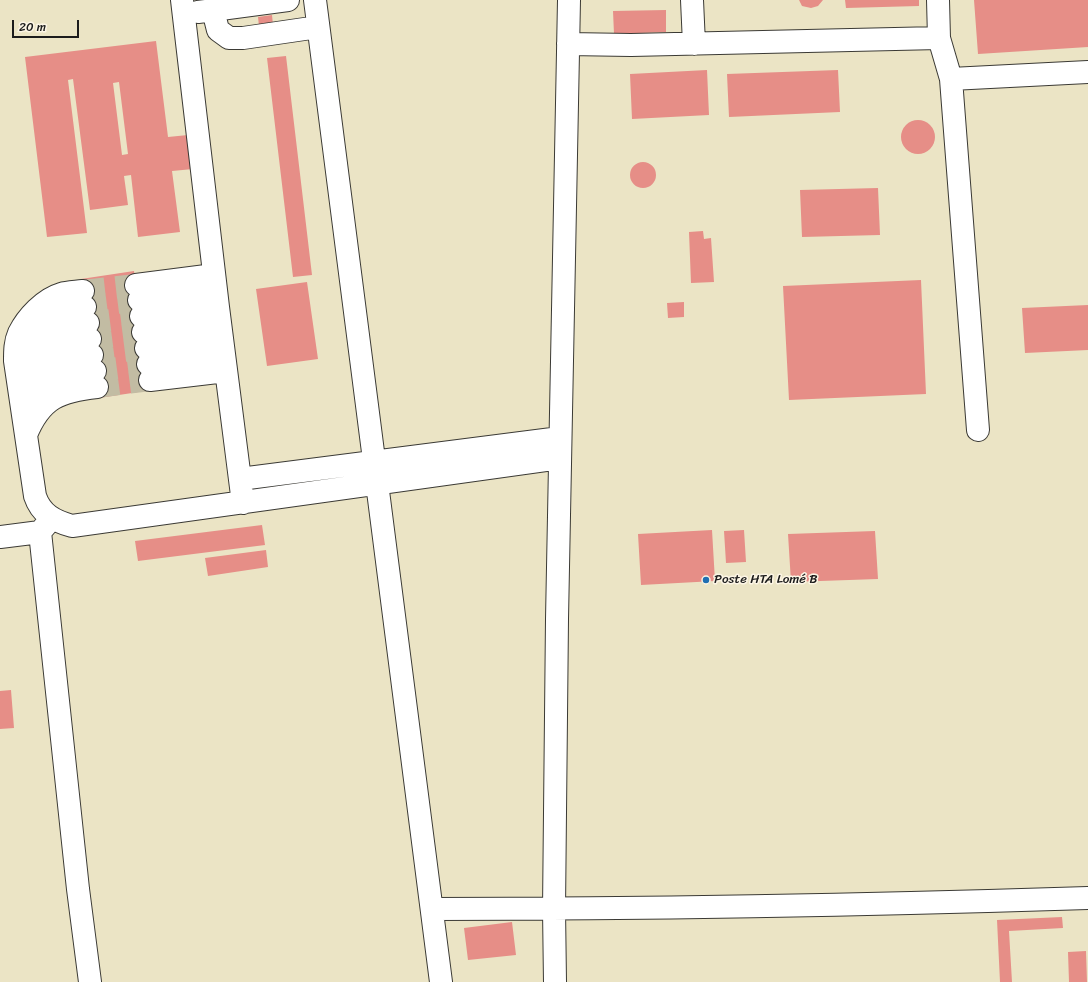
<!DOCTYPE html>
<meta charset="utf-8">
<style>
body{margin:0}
#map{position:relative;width:1088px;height:982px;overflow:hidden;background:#ebe4c5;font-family:Sriracha,sans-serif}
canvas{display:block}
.scale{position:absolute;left:12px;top:20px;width:67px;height:18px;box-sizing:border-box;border:2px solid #1c1c1c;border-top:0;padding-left:5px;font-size:12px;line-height:14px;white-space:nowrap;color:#1c1c1c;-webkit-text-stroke:3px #fcf5e5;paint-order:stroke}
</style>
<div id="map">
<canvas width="1088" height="982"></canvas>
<div class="scale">20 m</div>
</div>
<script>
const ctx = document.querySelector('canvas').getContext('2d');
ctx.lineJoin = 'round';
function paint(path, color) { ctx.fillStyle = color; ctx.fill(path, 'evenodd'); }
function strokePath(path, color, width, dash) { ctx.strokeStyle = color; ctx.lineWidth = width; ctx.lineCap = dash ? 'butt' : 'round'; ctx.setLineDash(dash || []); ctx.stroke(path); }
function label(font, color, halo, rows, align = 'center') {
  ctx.font = font + ' Sriracha,sans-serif'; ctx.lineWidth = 3; ctx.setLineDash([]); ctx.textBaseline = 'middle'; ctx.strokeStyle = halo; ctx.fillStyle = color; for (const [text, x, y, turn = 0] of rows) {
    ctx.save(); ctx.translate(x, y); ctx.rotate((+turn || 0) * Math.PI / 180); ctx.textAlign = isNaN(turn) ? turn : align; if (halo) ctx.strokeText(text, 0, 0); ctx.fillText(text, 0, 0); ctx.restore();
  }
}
paint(new Path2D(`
 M799 0H823L818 6 811 8 802 6Z
 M845 0H919V6L846 8Z
 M974 0H1088V47L978 54Z
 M666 10V32L614 34 613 11Z
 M272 15 273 25 259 26 258 17Z
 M156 41 168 137 188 135 193 169 172 171 180 232 138 237 131 175 124 176 128 205 90 210 73 79 68 80 87 233 47 237 25 57ZM119 82 128 154 122 155 113 83Z
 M286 56 312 275 293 277 267 58Z
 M707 70 709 115 632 119 630 74Z
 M838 70 840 112 729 117 727 74Z
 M901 137a17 17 0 1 1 34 0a17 17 0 1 1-34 0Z
 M630 175a13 13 0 1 1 26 0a13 13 0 1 1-26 0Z
 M878 188 880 235 802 237 800 190Z
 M703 231 704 239 711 238 714 282 691 283 689 232Z
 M134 271 152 390 99 398 81 279Z
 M921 280 926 394 789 400 783 286Z
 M307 282 318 359 267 366 256 289Z
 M684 302V317L668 318 667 303Z
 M1088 305V350L1025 353 1022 308Z
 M262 525 265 545 138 561 135 541Z
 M712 530 715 581 641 585 638 534Z
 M744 530 746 562 726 563 724 531Z
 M875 531 878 579 791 582 788 534Z
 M266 550 268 567 208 576 205 558Z
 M11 690 14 728 0 729V691Z
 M1062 917 1063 928 1009 931 1012 982H1000L997 920Z
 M512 922 516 955 468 960 464 928Z
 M1086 951 1087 982H1069L1068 952Z`), '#e68e87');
strokePath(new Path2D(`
 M83 291 136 285
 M85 307 139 300
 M88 323 141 316
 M90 339 143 332
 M92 355 146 348
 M95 371 148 364
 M97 387 150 380`), '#c2bca3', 22, [22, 11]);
const minor = new Path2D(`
 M182 0 218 307 243 503
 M315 0 441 982
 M692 0 694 44
 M938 0 939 38
 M213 10 218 30 229 38H243L318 27
 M198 12 288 0
 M568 44 631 45 939 38 951 79 978 430
 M951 79 1088 72
 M136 285 214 275
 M83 291C76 292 68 292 61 294 44 299 27 317 19 333 15 342 15 351 15 361L35 496C41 514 54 521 72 526L560 458
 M139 300 216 291
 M36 314 85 307
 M141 316 218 307
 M143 332 220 323
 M17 341 34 332 88 323
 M146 348 222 339
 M148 364 224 355
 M16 365 37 350 67 342 90 339
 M18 378 69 358 92 355
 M150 380 226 371
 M21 399C47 383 64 375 95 371
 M26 435C41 398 60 391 97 387
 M240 479 560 438
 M52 518 40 532 78 889 90 982
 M0 537 40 532
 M432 909C651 909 870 905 1088 898
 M555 982 554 909 557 619 569 0`);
strokePath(minor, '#3b3a35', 24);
strokePath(minor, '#fff', 22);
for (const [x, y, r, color] of [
 [706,580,4,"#1f6fb2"]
]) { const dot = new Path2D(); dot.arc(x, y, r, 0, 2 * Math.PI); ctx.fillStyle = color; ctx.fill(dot); strokePath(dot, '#fcf5e5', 1.5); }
label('13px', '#1c1c1c', '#fcf5e5', [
 ["Poste HTA Lomé B",714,580]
], 'left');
</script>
